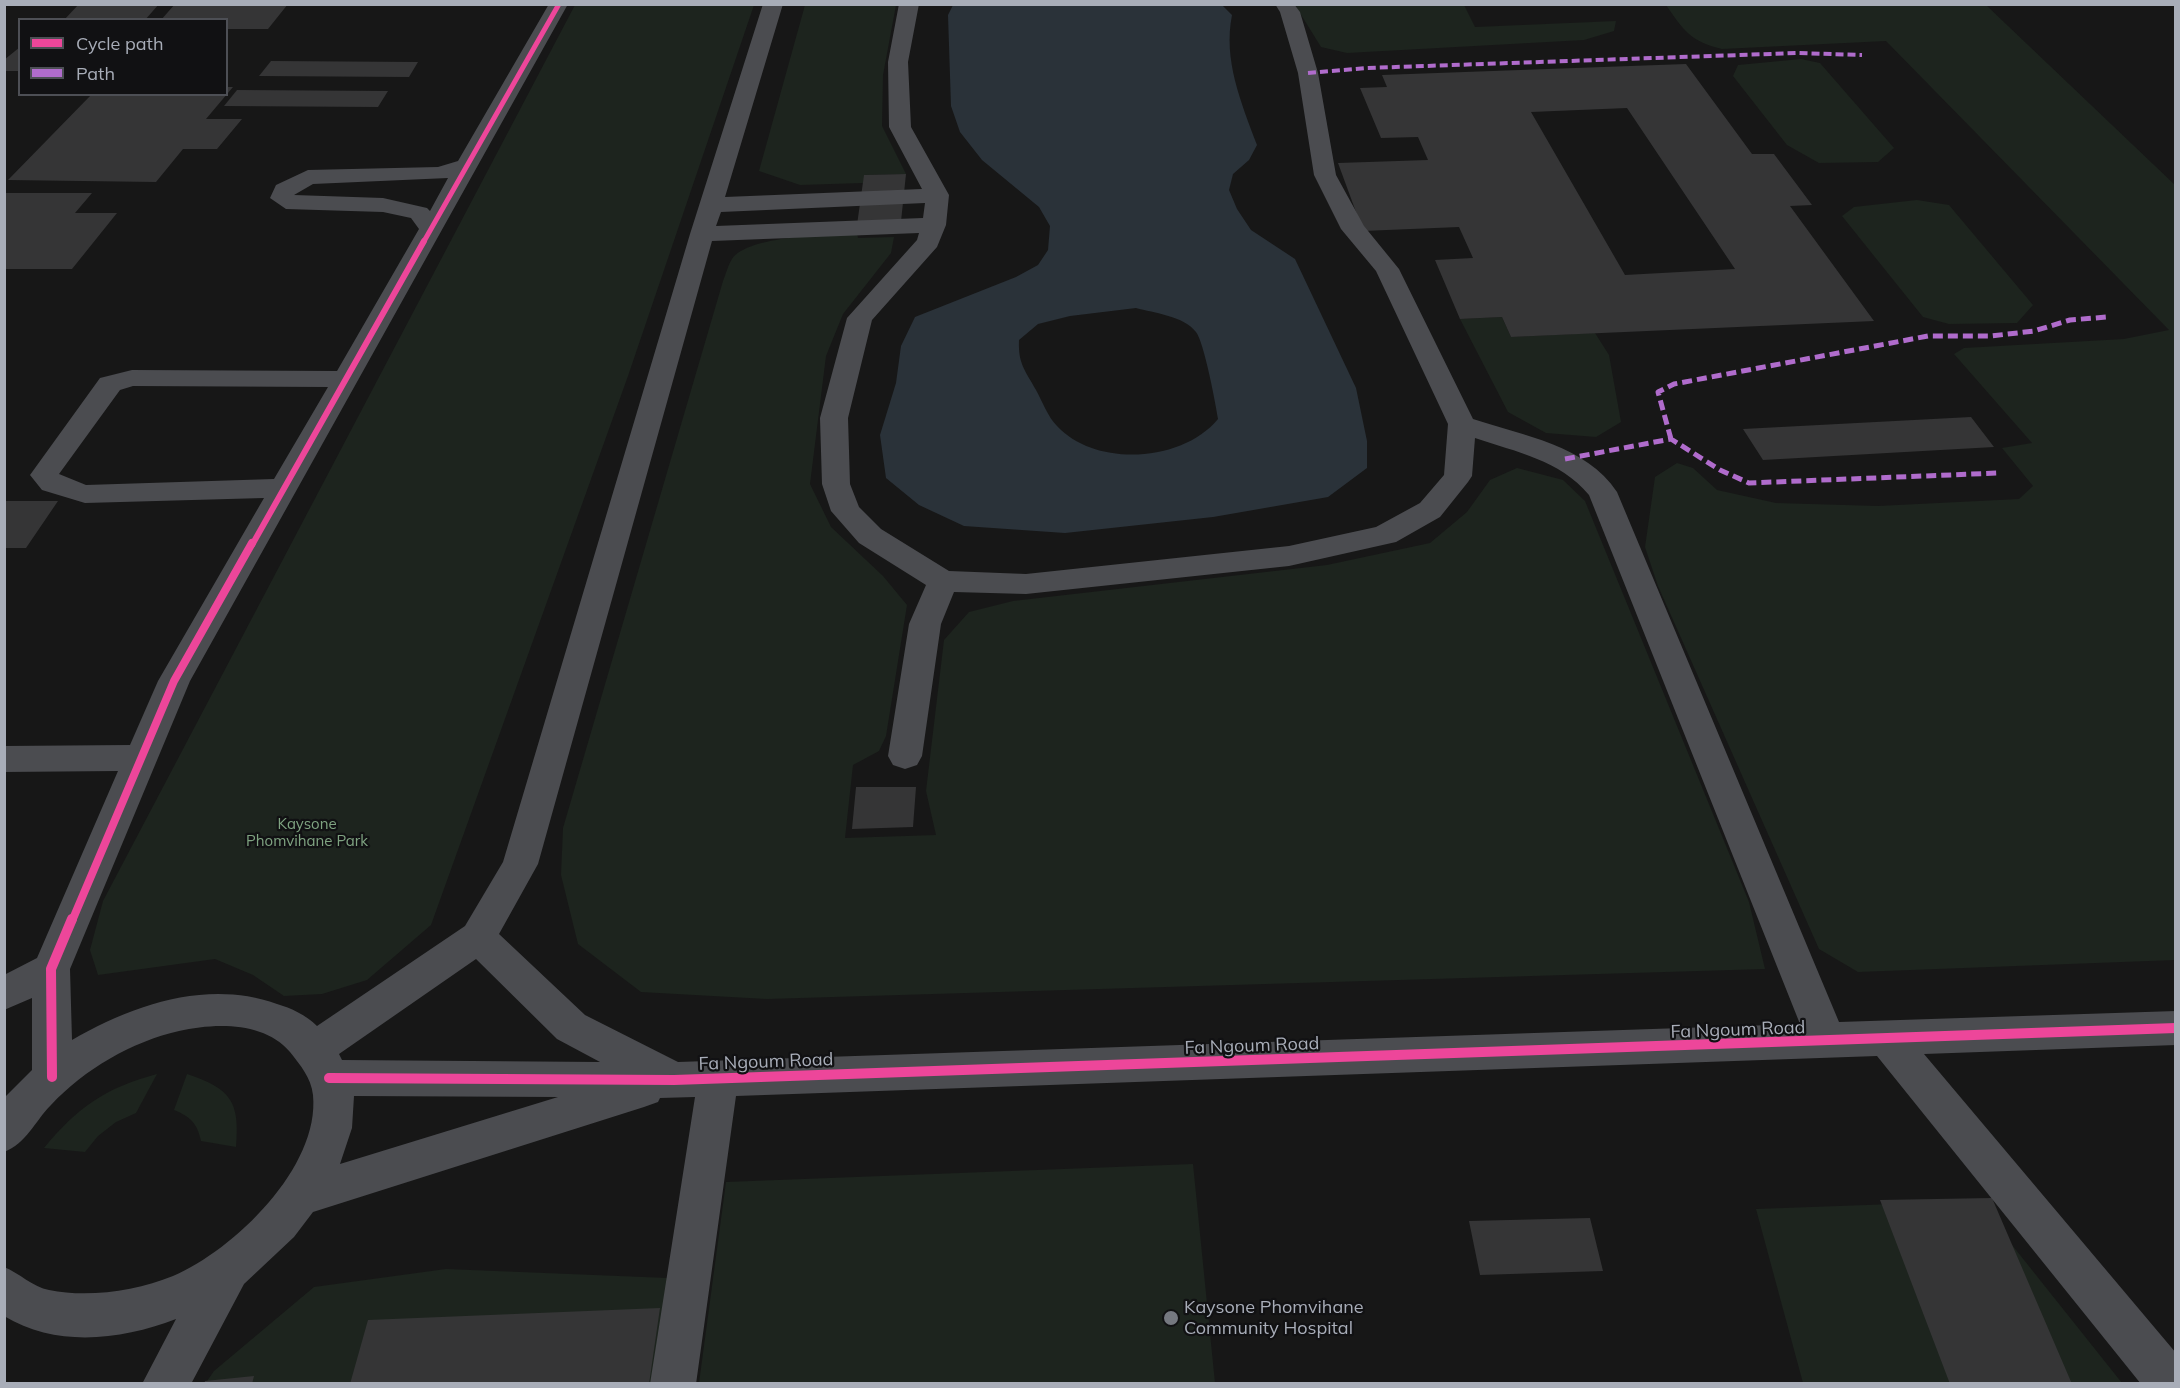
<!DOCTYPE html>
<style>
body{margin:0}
#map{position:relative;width:2180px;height:1388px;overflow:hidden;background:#171717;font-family:Mulish,sans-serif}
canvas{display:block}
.frame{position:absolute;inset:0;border:6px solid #a8adb8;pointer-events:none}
.legend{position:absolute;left:18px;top:18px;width:210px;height:78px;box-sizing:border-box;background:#111113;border:2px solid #4d4f55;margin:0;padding:8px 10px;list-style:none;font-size:18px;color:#a8adb8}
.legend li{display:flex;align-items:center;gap:12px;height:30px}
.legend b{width:30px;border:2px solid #4d4f55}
</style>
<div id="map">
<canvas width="2180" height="1388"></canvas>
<div class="frame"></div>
<ul class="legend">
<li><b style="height:8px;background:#ed469a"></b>Cycle path</li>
<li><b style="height:8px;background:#b06ccc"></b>Path</li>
</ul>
</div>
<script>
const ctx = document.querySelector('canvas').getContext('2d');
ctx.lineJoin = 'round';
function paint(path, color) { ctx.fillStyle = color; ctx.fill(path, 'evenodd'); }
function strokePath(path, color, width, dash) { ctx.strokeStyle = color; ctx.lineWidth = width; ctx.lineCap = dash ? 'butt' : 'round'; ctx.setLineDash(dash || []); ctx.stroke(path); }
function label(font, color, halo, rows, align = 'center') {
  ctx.font = font + ' Mulish,sans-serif'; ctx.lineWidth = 4.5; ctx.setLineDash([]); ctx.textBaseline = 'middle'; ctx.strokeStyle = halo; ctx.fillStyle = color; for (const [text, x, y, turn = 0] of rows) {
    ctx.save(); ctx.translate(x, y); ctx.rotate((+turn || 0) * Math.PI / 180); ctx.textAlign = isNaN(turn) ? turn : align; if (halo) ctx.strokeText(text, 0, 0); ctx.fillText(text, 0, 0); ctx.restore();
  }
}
paint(new Path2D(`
 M575 5H754L628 376 431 925 367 980 322 994 284 996 253 975 215 959 98 975 90 950 103 901Z
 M805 5H896L883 75 882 126 906 174 865 175 863 183 800 185 759 171Z
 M1295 5H1464L1475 27 1616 21 1614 31 1584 40 1347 53 1321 47Z
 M1666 5H1986L2175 185V960L1858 972 1819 949 1658 586 1645 547 1655 477 1677 463 1693 468 1717 490 1776 503 1878 506 2019 499 2033 486 2002 448 2032 443 1954 354 1964 348 2124 339 2169 330 1886 41 1722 49C1690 41 1684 31 1666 5Z
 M1801 59 1820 63 1894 148 1878 162 1819 163 1787 145 1733 76 1738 65Z
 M1917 200 1949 205 2033 305 2017 323 1949 324 1923 317 1842 216 1854 207Z
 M857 233 858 238 894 237 891 253 843 314 826 356 810 484 831 527 883 576 907 605 886 736 879 751 853 765 845 838 936 835 926 791 944 640 969 612 1013 601 1327 565 1430 543 1467 512 1490 480 1517 468 1563 480 1585 501 1749 902 1765 969 767 999 641 992 578 944 561 875 563 828 723 281C726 274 728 265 732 259 749 235 829 235 857 233Z
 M1502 317 1511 337 1595 333 1609 355 1621 422 1596 437 1546 433 1508 412 1460 319Z
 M157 1074 136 1113 116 1122 98 1136 85 1152 44 1148C78 1107 105 1088 157 1074Z
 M187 1074C231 1089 240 1101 236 1147L201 1141C197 1123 191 1117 174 1110Z
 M1193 1164 1215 1383H699L726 1182Z
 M1977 1201 2122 1383H1803L1756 1209Z
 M446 1269 668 1278 651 1383 205 1384 214 1371 314 1287Z`), '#1d241e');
paint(new Path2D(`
 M953 5 1221 4 1232 15C1223 60 1241 102 1257 145L1249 160 1233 174 1229 190 1237 209 1251 230 1295 259 1356 388 1367 441V468L1328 497 1213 517 1065 533 964 526 919 505 886 478 880 435 896 383 901 346 915 317 1016 277 1038 265 1048 250 1050 226 1039 207 982 160 960 132 951 106 948 15ZM1136 308C1154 313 1184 316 1196 332 1204 342 1216 405 1218 419 1183 462 1096 468 1057 426 1048 417 1042 401 1036 390 1025 370 1018 364 1019 340L1038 324 1070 316Z`), '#2a3239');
paint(new Path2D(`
 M79 4H159L145 20H64Z
 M175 4H288L268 29H226V20H161Z
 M20 47V71H4V60Z
 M271 61 418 62 409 77 259 76Z
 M1686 64 1752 154H1774L1812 205 1790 206 1874 321 1511 337 1502 317 1460 319 1435 260 1473 258 1459 227 1363 231 1338 163 1428 160 1418 137 1381 138 1360 88 1387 87 1382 75ZM1627 108 1735 269 1625 275 1531 112Z
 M226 87H233L206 119H242L217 149H183L156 182 8 180 92 94H226Z
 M237 90 388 91 378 107 224 106Z
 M906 174 900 231 856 232 864 175Z
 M5 193H92L75 213H117L72 269H5Z
 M1971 417 1994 447 1763 460 1743 429Z
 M4 501H58L26 548H4Z
 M856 787H916L913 827 852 829Z
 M1992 1198 2072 1384H1950L1880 1200Z
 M1590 1218 1603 1271 1480 1275 1469 1221Z
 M660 1308 649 1384H350L368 1320Z
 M254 1376 252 1384H204L205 1381Z`), '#353536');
paint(new Path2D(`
 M549 4H568L190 681 70 969 72 1040C133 1005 207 979 277 1004 291 1008 306 1015 317 1026L465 926 503 862 690 234 763 4H783L725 197 922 189 889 127 888 62 899 4H919L908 62 911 127 949 195 946 225 937 247 872 320 848 418 850 484 859 507 881 529 949 571 1026 574 1289 546 1376 527 1420 503 1444 475 1448 424 1376 271 1341 229 1314 175 1298 73 1280 12 1275 4H1294L1300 12 1318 73 1336 175 1364 226 1399 269 1473 419C1524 436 1586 445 1617 492L1839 1022 2176 1011V1045L1924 1054 2176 1353V1384H2141L1877 1056 736 1096 696 1384H650L695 1097 660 1098 658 1102 644 1107 313 1212 294 1237 244 1284 191 1384H142L176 1319C121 1340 57 1348 4 1316V1267C19 1273 33 1287 49 1290 88 1298 136 1291 173 1276 234 1250 320 1167 313 1095 311 1077 300 1065 290 1052 264 1021 214 1023 179 1031 131 1042 85 1069 51 1105 35 1121 26 1144 4 1152V1098L32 1070V998L4 1010V975L37 958 118 771 4 772V746L130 745 158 681 264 498 85 503 42 490 30 475 100 378 132 370 337 371 419 229 411 218 383 212 286 209 270 198 276 185 308 170 438 167 458 161ZM448 178 430 211 427 208 383 198 294 195 313 184ZM925 203 923 218 716 226 721 212ZM919 233 917 240 847 318 820 418 822 484 831 511 859 543 926 585 909 624 888 756 893 765 905 769 917 765 922 756 941 624 954 592 1026 594 1289 566 1396 542 1440 517 1468 482 1472 476 1475 438C1516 452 1560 460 1589 495L1800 1024 678 1062 585 1015 499 934 538 864 712 241ZM133 386 328 387 274 479 86 485 59 474 120 390ZM476 959 557 1039 600 1062 342 1060 339 1054ZM354 1096 558 1097 340 1164 352 1128Z`), '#4b4c50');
strokePath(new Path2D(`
 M1308 73 1367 68 1798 53 1862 55`), '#b06ccc', 4, [8, 4]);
strokePath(new Path2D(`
 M1671 439 1658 392 1674 384 1928 336H1991L2034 331 2070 320 2107 317
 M1565 459 1671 439 1720 470 1749 483 1999 473`), '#b06ccc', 5, [10, 5]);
strokePath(new Path2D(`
 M423 243 559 4`), '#ed469a', 5);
strokePath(new Path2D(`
 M252 545 424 241`), '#ed469a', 6);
strokePath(new Path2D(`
 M72 921 174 681 252 543`), '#ed469a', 8);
strokePath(new Path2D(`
 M52 1077 51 969 72 919
 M329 1078 674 1080 2176 1028`), '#ed469a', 10);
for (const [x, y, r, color] of [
 [1171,1318,8,"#757880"]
]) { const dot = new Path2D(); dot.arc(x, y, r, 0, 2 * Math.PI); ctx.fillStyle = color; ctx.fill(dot); strokePath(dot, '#111113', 2); }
label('15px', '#7fa381', '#111113', [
 ["Kaysone",307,824],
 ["Phomvihane Park",307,841]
]);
label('18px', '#a8adb8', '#111113', [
 ["Fa Ngoum Road",1738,1030,-2],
 ["Fa Ngoum Road",1252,1046,-2],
 ["Fa Ngoum Road",766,1062,-2]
]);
label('18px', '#a8adb8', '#111113', [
 ["Kaysone Phomvihane",1184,1308],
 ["Community Hospital",1184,1329]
], 'left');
</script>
